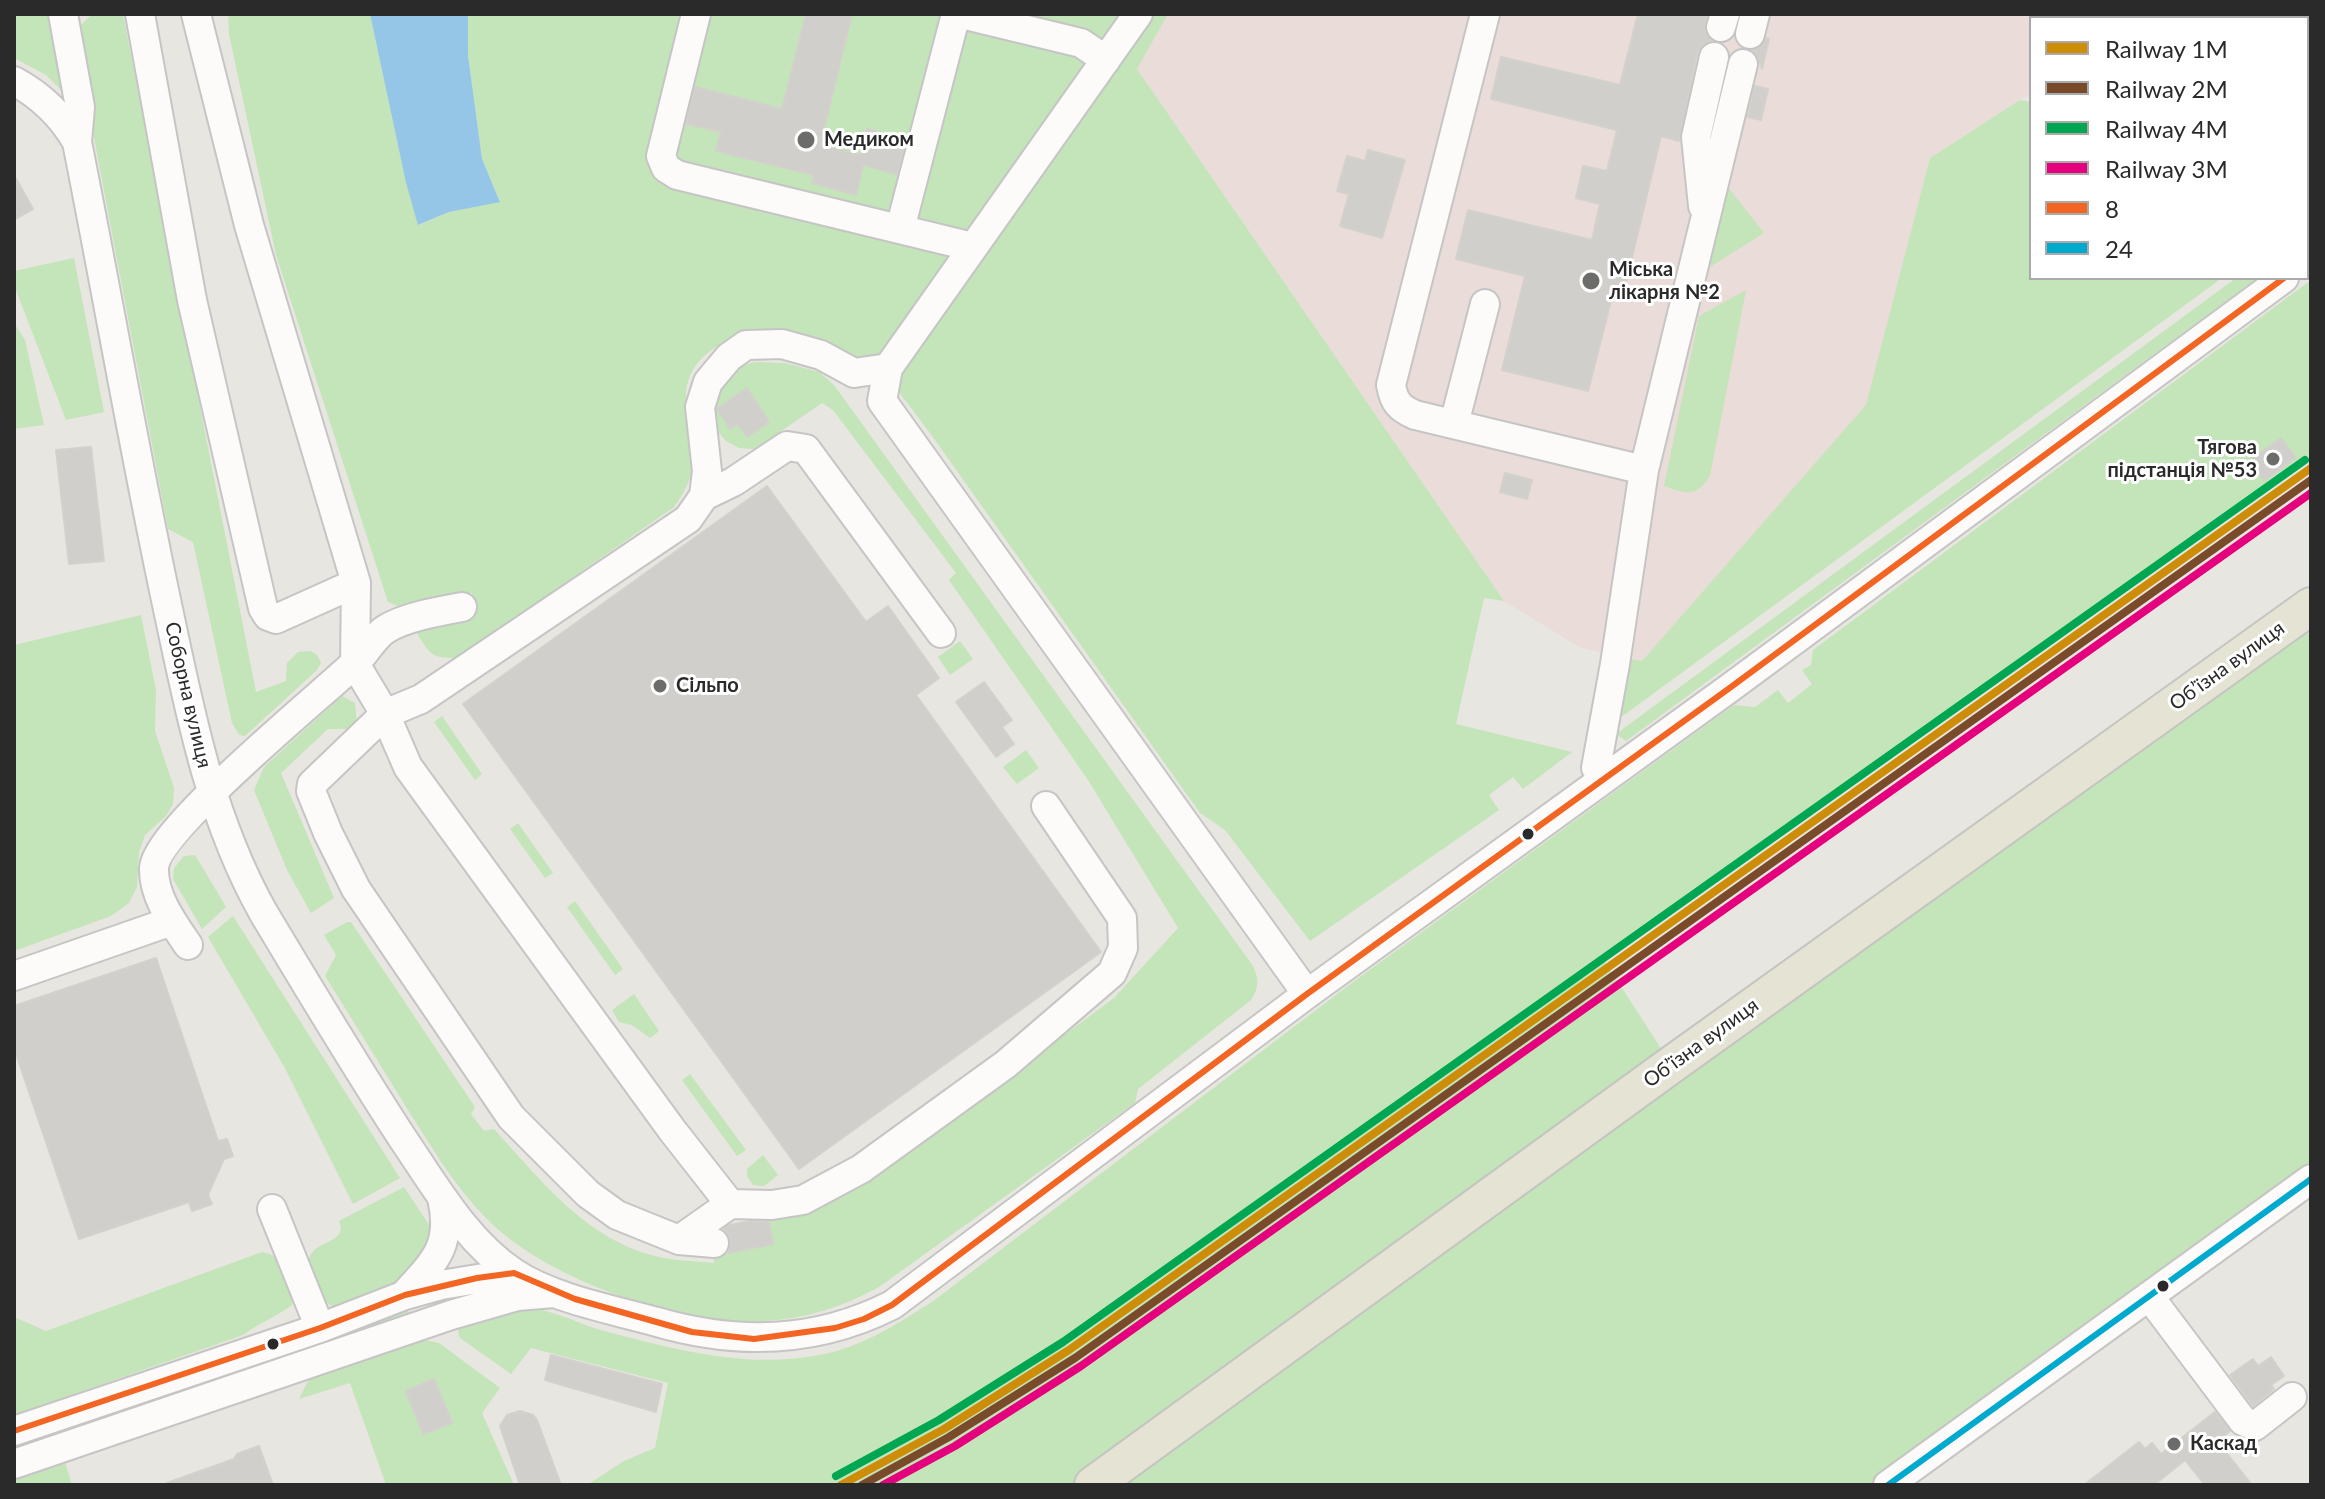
<!DOCTYPE html>
<meta charset="utf-8">
<style>
body{margin:0}
#map{position:relative;width:2325px;height:1499px;overflow:hidden;background:#e8e6e0;font-family:Lato,sans-serif}
canvas{display:block}
.frame{position:absolute;inset:0;border:16px solid #2a2a2a;pointer-events:none}
.legend{position:absolute;left:2029px;top:16px;width:280px;height:264px;box-sizing:border-box;background:#fff;border:2px solid #aaa;margin:0;padding:10px 14px;list-style:none;font-size:24px;color:#2a2a2a}
.legend li{display:flex;align-items:center;gap:16px;height:40px}
.legend b{width:40px;border:2px solid #aaa}
</style>
<div id="map">
<canvas width="2325" height="1499"></canvas>
<div class="frame"></div>
<ul class="legend">
<li><b style="height:10px;background:#ce8d08"></b>Railway 1М</li>
<li><b style="height:10px;background:#7a4b2a"></b>Railway 2М</li>
<li><b style="height:10px;background:#00a651"></b>Railway 4М</li>
<li><b style="height:10px;background:#e5007d"></b>Railway 3М</li>
<li><b style="height:10px;background:#f26522"></b>8</li>
<li><b style="height:10px;background:#00a9ce"></b>24</li>
</ul>
</div>
<script>
const ctx = document.querySelector('canvas').getContext('2d');
ctx.lineJoin = 'round';
function paint(path, color) { ctx.fillStyle = color; ctx.fill(path, 'evenodd'); }
function strokePath(path, color, width, dash) { ctx.strokeStyle = color; ctx.lineWidth = width; ctx.lineCap = dash ? 'butt' : 'round'; ctx.setLineDash(dash || []); ctx.stroke(path); }
function label(font, color, halo, rows, align = 'center') {
  ctx.font = font + ' Lato,sans-serif'; ctx.lineWidth = 6; ctx.setLineDash([]); ctx.textBaseline = 'middle'; ctx.strokeStyle = halo; ctx.fillStyle = color; for (const [text, x, y, turn = 0] of rows) {
    ctx.save(); ctx.translate(x, y); ctx.rotate((+turn || 0) * Math.PI / 180); ctx.textAlign = isNaN(turn) ? turn : align; if (halo) ctx.strokeText(text, 0, 0); ctx.fillText(text, 0, 0); ctx.restore();
  }
}
paint(new Path2D(`
 M1168 14H2149L2143 18H2031V93L1930 158 1867 405 1642 661 1581 648 1504 601 1137 69Z`), '#eadcd8');
paint(new Path2D(`
 M14 14H53L64 93 46 75 14 58Z
 M92 14H123L256 692 286 681 287 663 298 652 311 651 317 655 321 663 317 670 245 736 239 735 232 723 193 542 168 529 74 32Z
 M228 14H370L406 183 419 225 449 212 500 201 482 160 468 55V14H1168L1137 69 1504 601 1484 598 1456 724 1572 752 1523 789 1513 777 1489 795 1499 810 1310 941 1225 830 1200 813 930 433 873 358C858 360 847 353 832 348 815 342 777 332 760 333 726 336 688 356 686 394 685 417 693 440 692 462 692 480 684 493 674 507L457 658C432 658 430 655 417 633L470 619 472 593 444 595 400 607 388 602 276 255 229 34Z
 M2149 14H2311V157L2307 156V18H2143Z
 M2020 100 2031 102V278H2222L1613 723 1626 658 1642 661 1866 405 1930 158Z
 M1727 186 1764 233 1705 270Z
 M74 258 104 412 66 420 14 285V271Z
 M2236 278H2258L1626 741 1616 734Z
 M2311 280V457L1602 957 1671 1064 2311 606V1179L1888 1485H587L624 1461 655 1448 668 1383 531 1348 511 1374 460 1338 457 1327C476 1321 497 1311 516 1308 545 1305 576 1323 604 1331 681 1351 760 1373 840 1350 873 1340 903 1320 932 1302L1349 985 1734 705 1755 707 1778 690 1788 703 1812 684 1802 670 1811 665 1813 650Z
 M1746 290 1710 476C1695 498 1686 494 1664 486L1699 316Z
 M14 323 25 340 44 425 14 429Z
 M754 362 785 363 819 372 834 385 1253 966C1259 979 1259 988 1251 1000L1138 1089 1135 1103 879 1287C843 1307 805 1319 764 1321 679 1326 545 1279 486 1218 454 1186 432 1147 408 1110 380 1065 353 1020 325 976L336 955 324 935 347 922H351L475 1107 471 1114 484 1131 494 1129C541 1180 587 1241 659 1257 676 1261 696 1261 714 1263V1256L773 1244 769 1217 826 1204 865 1183 1114 998 1178 928 1088 780 949 580 956 573 833 410 822 403 755 449 739 448 726 441 713 426 711 397 737 368Z
 M141 615 156 690 155 731 174 788 173 804 166 816 145 835 139 852 137 887 129 903 111 916 14 951V645Z
 M960 641 973 659 950 675 938 657Z
 M342 696 355 703 357 723 346 729H328L281 773 334 898 311 913 287 870 254 790 264 767Z
 M442 716 482 774 475 780 434 722Z
 M1026 750 1039 768 1017 784 1003 767Z
 M518 823 553 873 545 878 510 829Z
 M195 855 226 907 202 929 173 879 174 868 184 856Z
 M575 901 623 969 615 975 567 907Z
 M233 916 400 1178 353 1204 286 1070 208 937Z
 M634 994 659 1031 650 1038 632 1025 619 1022 612 1010Z
 M690 1074 746 1150 737 1156 682 1080Z
 M763 1155 778 1175 764 1186 753 1185 747 1176V1169Z
 M404 1187 432 1229 431 1241 401 1285 342 1309C331 1307 323 1302 319 1291 316 1283 308 1270 309 1261 311 1239 349 1245 339 1221Z
 M262 1252C288 1256 295 1282 292 1305 276 1317 259 1323 243 1335L14 1415V1317L46 1331Z
 M407 1310 411 1315 14 1454V1444Z
 M421 1339 439 1343 500 1388 482 1413 514 1485H386L350 1383 299 1399 310 1377Z
 M65 1462 72 1485H14V1478Z`), '#c4e4b9');
paint(new Path2D(`
 M370 14H468V55L482 159 500 202 449 212 418 225 406 183Z`), '#95c6e8');
const building = new Path2D(`
 M806 14H852L820 145 860 155 867 129 906 139 897 174 863 165 856 195 812 183 814 175 716 151 721 132 686 124 695 87 782 109Z
 M1638 14H1707L1704 30 1712 41 1702 45 1697 53 1679 141 1661 136 1623 295 1613 293 1588 391 1502 370 1525 276 1456 259 1468 210 1592 240 1600 204 1576 198 1583 166 1607 171 1617 130 1491 99 1501 57 1620 85Z
 M1766 38 1769 39 1762 69 1759 59 1753 50 1762 46Z
 M1755 86 1768 89 1761 120 1748 117Z
 M1368 150 1405 160 1382 238 1340 226 1349 194 1337 191 1347 156 1365 161Z
 M14 175 33 209 14 220Z
 M747 388 769 422 747 437 738 424 730 429 717 409Z
 M2281 438 2296 458 2264 481 2250 460Z
 M91 447 104 561 69 564 56 450Z
 M1505 473 1532 480 1527 499 1500 492Z
 M767 486 866 622 888 606 939 678 916 695 1101 952 799 1169 463 704Z
 M984 682 1012 720 1002 727 1014 744 996 757 956 702Z
 M156 958 218 1141 227 1139 233 1156 224 1159 214 1181 208 1195 212 1204 192 1211 189 1202 79 1239 14 1048V1006Z
 M750 1221 769 1222 773 1244 728 1253 731 1244 729 1235 724 1229 729 1225Z
 M551 1355 662 1384 656 1412 545 1380Z
 M2271 1357 2284 1376 2271 1385 2274 1389 2253 1406 2230 1375 2253 1359 2258 1366Z
 M434 1379 452 1423 423 1434 406 1391Z
 M520 1411 533 1415 537 1420 561 1485H520L500 1426 507 1415Z
 M2215 1412 2230 1431 2217 1441 2252 1485H2205L2185 1460 2154 1485H2084L2139 1442 2145 1449 2152 1443 2161 1454Z
 M259 1446 273 1485H167V1483L234 1459 237 1454Z`);
paint(building, '#d1cfcb');
strokePath(building, '#d3d1cc', 2);
const minor = new Path2D(`
 M63 14 80 107 77 142
 M140 14 192 300 263 608 268 616 276 619 356 583
 M196 14 249 225 356 583 355 664 385 714 408 767 672 1130 730 1204 679 1240
 M696 14 661 156 666 168 677 175 973 247
 M961 14 1081 43 1106 60
 M1138 14 888 368 882 401 1307 994
 M1485 14 1391 385C1394 402 1399 408 1415 415L1644 470
 M1721 27 1725 14
 M1750 34 1755 14
 M14 81C40 95 62 116 77 142 107 293 133 444 165 595 188 703 208 814 263 912 309 989 354 1064 403 1139 435 1186 466 1241 514 1273 551 1298 614 1310 657 1322 737 1345 815 1344 892 1305L1307 994 1731 687 2284 278
 M1703 206 1696 137 1714 57
 M900 229 956 14
 M2307 261 2311 258
 M1454 424 1485 304
 M704 496 733 482 787 446 806 449 941 633
 M1604 779 1596 768 1615 664 1644 470 1743 64
 M188 945C173 923 153 896 154 868 156 830 319 697 353 665 365 655 373 637 386 629 405 617 440 611 462 607
 M14 976 172 921
 M730 1204 772 1205 803 1200 861 1169 1006 1064 1112 973 1123 948 1122 918 1046 806
 M272 1209 320 1328
 M714 1243 679 1240 617 1215 588 1194 511 1117 356 889 328 833 311 791 312 784 385 714 421 699 688 519 704 496 707 471 700 407 708 382 729 357 746 345 782 344 821 355 854 373 888 368
 M405 1294C435 1261 453 1245 442 1198
 M2149 1296 2243 1421 2255 1426 2292 1397
 M14 1431 320 1328 405 1295 441 1285 514 1273
 M14 1464 451 1315 517 1296 554 1293
 M1888 1485 2311 1179`);
const major = new Path2D(`
 M1093 1485 1671 1065 2311 606`);
strokePath(minor, '#c6c5c5', 32);
strokePath(major, '#c4c4c1', 40);
strokePath(minor, '#fcfbfa', 28);
strokePath(major, '#e5e4d4', 36);
strokePath(new Path2D(`
 M14 1431 320 1328 405 1295 477 1278 514 1273 575 1299 692 1332 754 1339 835 1328 864 1319 892 1305 1307 994 1731 687 2284 278`), '#f26522', 6);
strokePath(new Path2D(`
 M1888 1485 2311 1179`), '#00a9ce', 6);
strokePath(new Path2D(`
 M841 1485 944 1429 1069 1350 2311 468`), '#ce8d08', 8);
strokePath(new Path2D(`
 M862 1485 949 1437 1075 1358 2311 480`), '#7a4b2a', 8);
strokePath(new Path2D(`
 M836 1476 939 1420 1063 1342 2305 460`), '#00a651', 8);
strokePath(new Path2D(`
 M883 1485 955 1446 1081 1366 2311 493`), '#e5007d', 8);
for (const [x, y, r, color] of [
 [806,140,10,"#6c6c6a"],
 [1591,281,10,"#6c6c6a"],
 [2273,459,8,"#6c6c6a"],
 [660,686,8,"#6c6c6a"],
 [1528,834,7,"#2a2a2a"],
 [2163,1286,7,"#2a2a2a"],
 [273,1344,7,"#2a2a2a"],
 [2174,1444,8,"#6c6c6a"]
]) { const dot = new Path2D(); dot.arc(x, y, r, 0, 2 * Math.PI); ctx.fillStyle = color; ctx.fill(dot); strokePath(dot, '#fff', 3); }
label('bold 20px', '#2a2a2a', '#fff', [
 ["Медиком",824,140],
 ["Міська",1609,270],
 ["лікарня №2",1609,293],
 ["Тягова",2257,448,"right"],
 ["підстанція №53",2257,471,"right"],
 ["Сільпо",676,686],
 ["Каскад",2190,1444]
], 'left');
label('20px', '#2a2a2a', '#fff', [
 ["Обʼїзна вулиця",2227,666,-36],
 ["Соборна вулиця",188,695,77],
 ["Обʼїзна вулиця",1701,1043,-36]
]);
</script>
